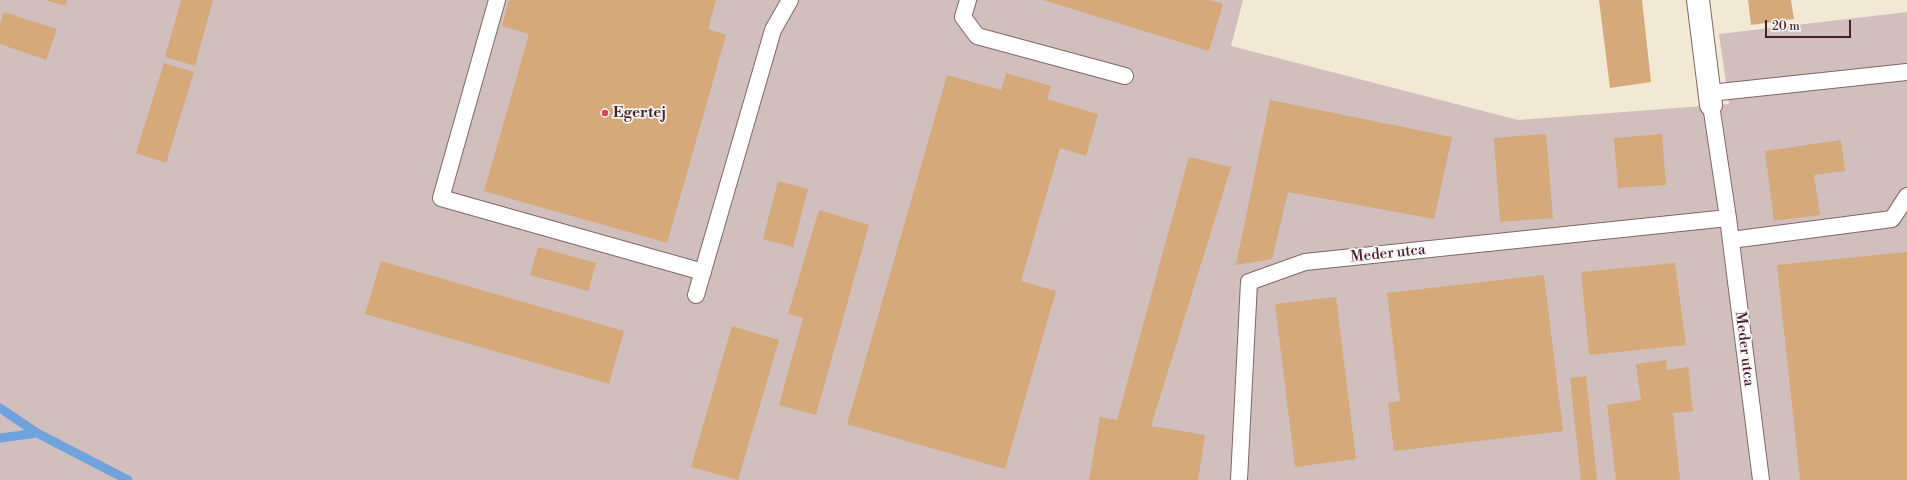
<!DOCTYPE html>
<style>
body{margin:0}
#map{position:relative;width:1907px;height:480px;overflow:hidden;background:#f1e9d4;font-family:"Libre Bodoni",serif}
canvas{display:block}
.scale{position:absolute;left:1765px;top:20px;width:86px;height:18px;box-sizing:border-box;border:2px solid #4a1f2b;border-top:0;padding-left:5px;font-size:12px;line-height:14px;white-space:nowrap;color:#4a1f2b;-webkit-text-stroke:3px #f6f6f2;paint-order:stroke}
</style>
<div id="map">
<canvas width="1907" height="480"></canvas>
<div class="scale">20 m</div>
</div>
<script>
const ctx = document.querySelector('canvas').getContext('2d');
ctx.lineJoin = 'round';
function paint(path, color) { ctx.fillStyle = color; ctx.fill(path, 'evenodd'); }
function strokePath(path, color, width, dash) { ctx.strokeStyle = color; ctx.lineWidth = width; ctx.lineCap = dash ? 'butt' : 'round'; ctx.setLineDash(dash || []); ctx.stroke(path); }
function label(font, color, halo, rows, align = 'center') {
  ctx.font = font + ' "Libre Bodoni",serif'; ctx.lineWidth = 3.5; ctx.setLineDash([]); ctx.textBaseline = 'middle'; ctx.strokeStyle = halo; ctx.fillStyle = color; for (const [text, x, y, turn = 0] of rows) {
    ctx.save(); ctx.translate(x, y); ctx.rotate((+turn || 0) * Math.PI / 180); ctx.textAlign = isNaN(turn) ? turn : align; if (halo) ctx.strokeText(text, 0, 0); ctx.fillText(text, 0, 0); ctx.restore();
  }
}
paint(new Path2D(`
 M0 0H1243L1231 46 1518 120 1729 104 1719 34 1907 12V480H0Z`), '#d1bfbd');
strokePath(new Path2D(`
 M0 408 37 433 128 480
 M0 438 37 433`), '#70a2db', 9);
paint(new Path2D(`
 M46 0H67L65 6Z
 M181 0H213L195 66 165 57Z
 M509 0H716L708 29 726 35 667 243 484 191 529 34 502 26Z
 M1043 0H1209L1223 4 1209 51Z
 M1599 0H1642L1651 82 1610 88Z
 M1748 0H1791L1794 19 1751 25Z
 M4 12 57 29 46 60 0 44V23Z
 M164 63 194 72 166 163 136 153Z
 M1006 73 1051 86 1047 99 1098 114 1086 156 1060 148 1021 281 1056 291 1005 469 847 424 947 75 1001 90Z
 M1270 100 1452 137 1434 219 1288 192 1272 259 1236 265Z
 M1546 134 1553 218 1500 222 1494 138Z
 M1662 134 1666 185 1618 188 1614 138Z
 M1841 140 1845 171 1814 175 1820 215 1774 221 1765 151Z
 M1189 157 1231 167 1151 426 1205 435 1198 480H1089L1100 417 1117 420Z
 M778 181 808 189 793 247 763 239Z
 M819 210 869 225 816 415 779 405 803 318 788 314Z
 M538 247 596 263 588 291 530 275Z
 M1907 252V480H1800L1777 265Z
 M381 261 624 331 609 384 365 314Z
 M1675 263 1686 345 1589 355 1581 272Z
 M1544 275 1563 431 1394 451 1388 403 1400 401 1387 293Z
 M1336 297 1356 459 1295 467 1275 304Z
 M732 326 779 340 738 480 691 467Z
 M1666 360 1667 370 1688 367 1693 411 1673 413 1680 480H1616L1607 405 1641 400 1636 364Z
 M1586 376 1597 480H1581L1570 378Z`), '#d5a979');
const lane = new Path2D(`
 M497 0 441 198 703 272
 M968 0 963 17 977 36 1125 76
 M1710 93 1907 72
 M1711 105 1728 218 1761 480
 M1731 240 1892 219 1907 196
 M696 295 773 30 790 0
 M1239 480 1249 282 1305 262 1728 218`);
const street = new Path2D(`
 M1698 0 1711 105`);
strokePath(lane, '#846666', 18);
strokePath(street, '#846666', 24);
strokePath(lane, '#fff', 16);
strokePath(street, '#fff', 22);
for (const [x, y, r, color] of [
 [605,113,4,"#d1495b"]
]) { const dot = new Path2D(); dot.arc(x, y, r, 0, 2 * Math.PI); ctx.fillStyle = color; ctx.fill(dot); strokePath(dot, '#f6f6f2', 1.5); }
label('bold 15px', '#4a1f2b', '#f6f6f2', [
 ["Egertej",613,113]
], 'left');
label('15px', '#4a1f2b', '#f6f6f2', [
 ["Meder utca",1388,254,-6],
 ["Meder utca",1744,349,83]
]);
</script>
